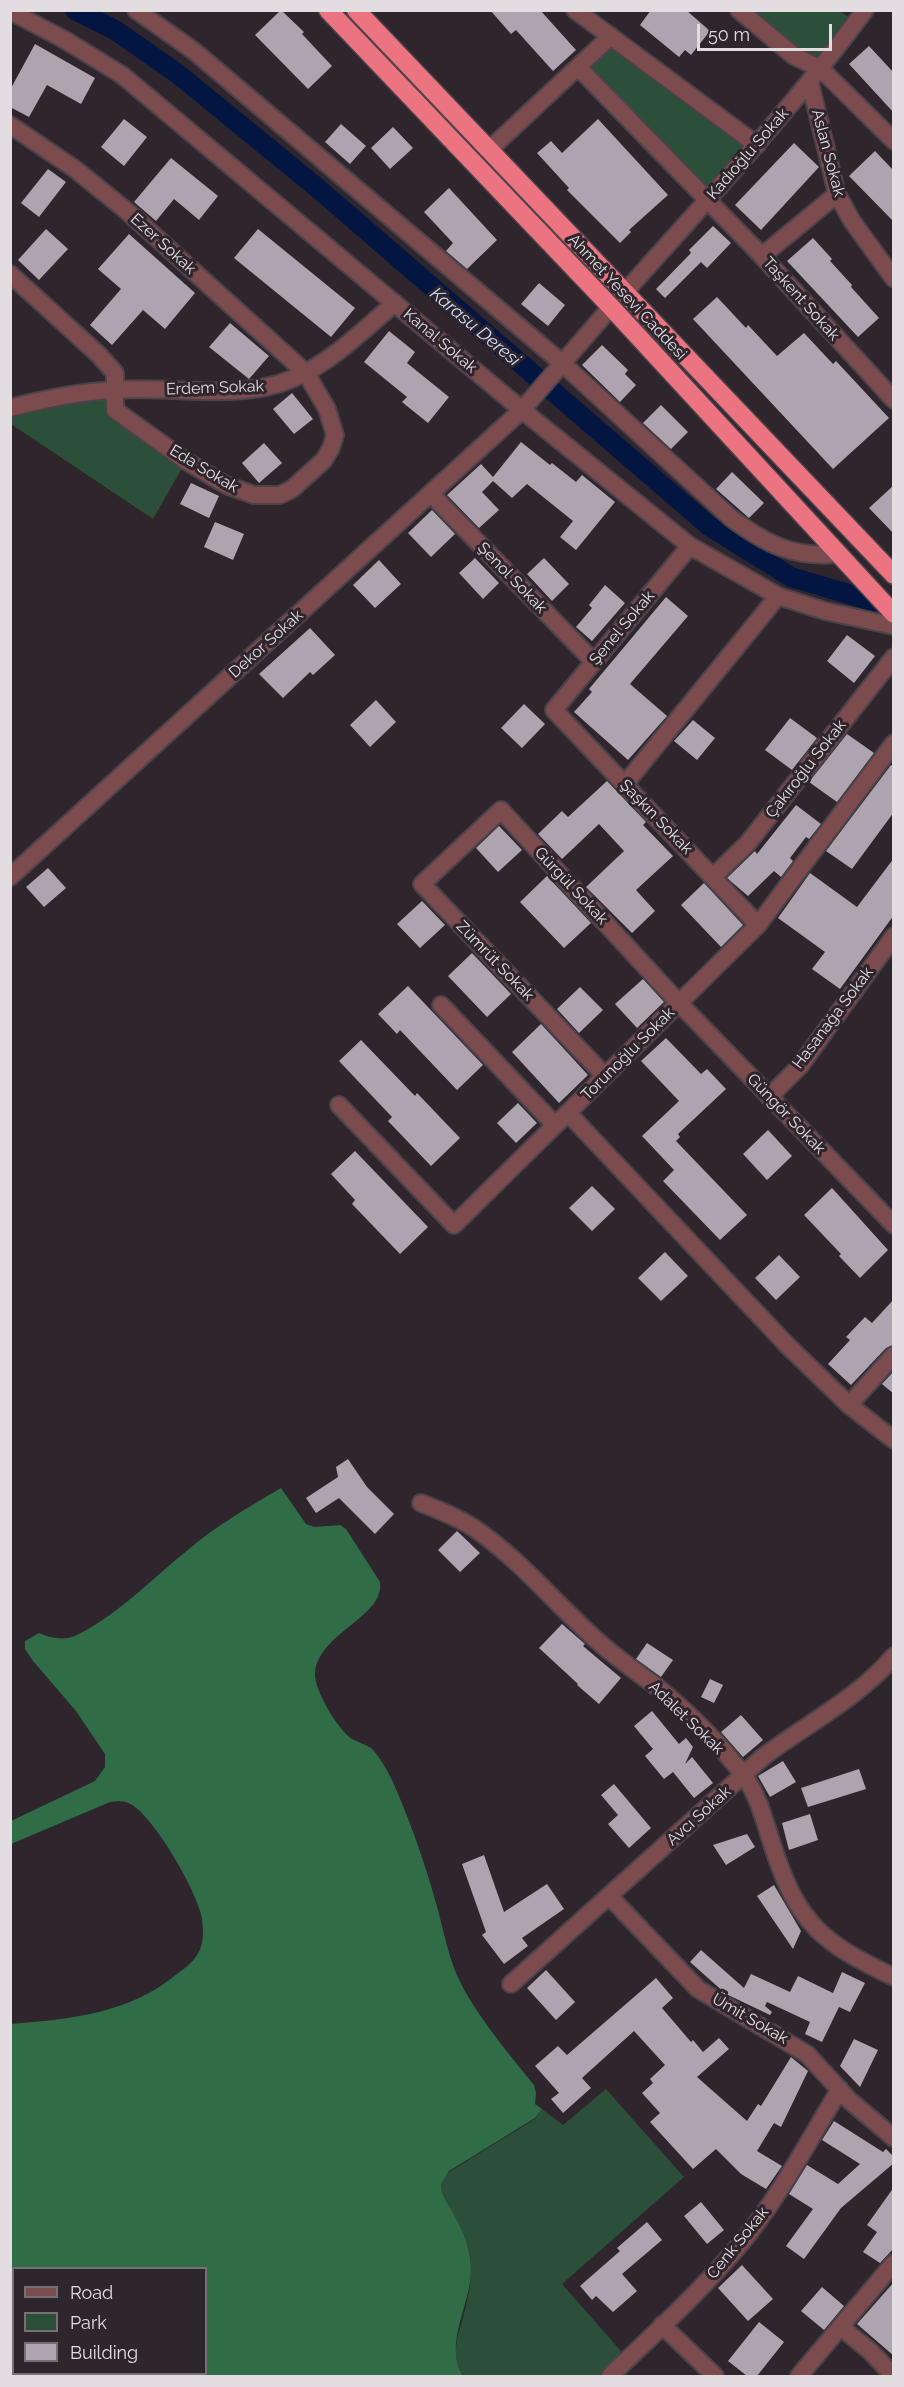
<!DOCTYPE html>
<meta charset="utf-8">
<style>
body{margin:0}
#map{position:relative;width:904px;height:2387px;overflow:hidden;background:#2e252d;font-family:Raleway,sans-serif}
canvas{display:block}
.frame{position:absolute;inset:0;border:12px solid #e3dde2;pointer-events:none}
.legend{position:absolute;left:12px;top:2267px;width:195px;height:108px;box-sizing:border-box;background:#2e252d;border:2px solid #766f75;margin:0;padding:8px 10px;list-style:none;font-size:18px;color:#e3dde2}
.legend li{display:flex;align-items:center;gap:12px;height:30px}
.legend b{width:30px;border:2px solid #766f75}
.scale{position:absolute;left:697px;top:24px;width:135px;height:27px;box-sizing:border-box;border:3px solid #e3dde2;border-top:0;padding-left:8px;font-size:18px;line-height:21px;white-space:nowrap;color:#e3dde2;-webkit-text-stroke:4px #2e252d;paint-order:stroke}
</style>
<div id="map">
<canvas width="904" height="2387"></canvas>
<div class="frame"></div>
<ul class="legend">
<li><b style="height:8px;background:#7c4b4e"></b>Road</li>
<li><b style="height:16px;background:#2b4f38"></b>Park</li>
<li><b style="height:16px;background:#aea4af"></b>Building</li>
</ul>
<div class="scale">50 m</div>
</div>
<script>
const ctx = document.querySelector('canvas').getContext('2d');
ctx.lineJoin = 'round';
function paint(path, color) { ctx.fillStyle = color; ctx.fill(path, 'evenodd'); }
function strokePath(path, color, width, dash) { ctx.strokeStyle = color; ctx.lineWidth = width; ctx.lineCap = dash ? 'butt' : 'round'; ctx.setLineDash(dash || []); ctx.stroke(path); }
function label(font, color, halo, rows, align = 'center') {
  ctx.font = font + ' Raleway,sans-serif'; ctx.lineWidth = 6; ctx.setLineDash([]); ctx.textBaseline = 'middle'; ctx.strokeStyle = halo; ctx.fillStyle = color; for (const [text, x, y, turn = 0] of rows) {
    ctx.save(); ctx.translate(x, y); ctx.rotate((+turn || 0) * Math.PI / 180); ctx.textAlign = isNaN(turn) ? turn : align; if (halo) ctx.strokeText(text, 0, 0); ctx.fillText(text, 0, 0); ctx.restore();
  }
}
paint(new Path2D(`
 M739 11H840L856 22 821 69Z
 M611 36 757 145 708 199 578 67Z
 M115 390V410L186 461 153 519 11 424V408Z
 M606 2089 684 2177 562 2284 628 2359 610 2376H463C449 2353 459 2334 465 2310 469 2293 473 2273 470 2255 467 2233 439 2200 440 2183L449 2172 535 2119 542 2109 563 2125Z`), '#2b4f38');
paint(new Path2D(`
 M281 1488 306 1524 314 1527 340 1525 346 1529 380 1582C385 1617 319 1632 315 1673 314 1690 338 1730 352 1739 359 1743 366 1744 372 1749 380 1757 387 1770 392 1780 409 1818 425 1863 436 1903 442 1924 446 1945 453 1965 465 2002 508 2053 534 2085L536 2093 535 2104 542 2109 535 2118 449 2171 441 2184C440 2196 450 2206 455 2217 464 2233 471 2251 471 2269 471 2305 443 2344 463 2376H11V2024C70 2019 129 2014 177 1974 184 1969 193 1962 197 1955 205 1944 204 1923 200 1911 193 1885 154 1818 132 1805 125 1800 118 1801 110 1802L11 1844V1821L95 1781 105 1767V1754L76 1711 33 1661 25 1649V1641L39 1633C52 1639 66 1641 79 1634 120 1613 153 1578 189 1549 217 1525 249 1507 281 1488ZM14 2268H206V2374H14Z`), '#306d47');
strokePath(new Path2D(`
 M75 10 115 30 178 74 315 186 709 526 791 577 892 607`), '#031642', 20);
paint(new Path2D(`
 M281 10 304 32 302 34 332 66 308 89 255 35Z
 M490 10H540L576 50 553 71 516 30 511 34Z
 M651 10H686L710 31 691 55 685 50 679 57 640 25Z
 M35 44 95 78 81 104 47 85 29 117 10 107V90Z
 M869 46 894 73V113L849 64Z
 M124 119 147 137 124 166 101 147Z
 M598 119 668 195 629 230 631 232 620 243 567 190 569 188 537 153 551 141 562 153Z
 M341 124 366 146 350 164 325 142Z
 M393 127 413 148 390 169 371 148Z
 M794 143 819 167 761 230 735 205Z
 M875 151 894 171V222L849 176Z
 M171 158 218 196 199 220 174 199 156 221 134 202Z
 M48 169 66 182 39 217 21 203Z
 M449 188 497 240 467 269 446 251 453 243 424 212Z
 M713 226 731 243 707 268 701 262 665 298 656 289 691 253 689 250Z
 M46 229 68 249 39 280 18 260Z
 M258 229 355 308 331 337 234 258Z
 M129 234 195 293 165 329 143 310 112 345 90 325 121 289 98 269Z
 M813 238 832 259 830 261 852 285 851 287 879 318 858 337 787 261Z
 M539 283 565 305 548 326 521 304Z
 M717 297 746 328 748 325 777 356 804 333 833 364 836 361 889 418 833 469 693 319Z
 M230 323 269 356 249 379 209 347Z
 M389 331 415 352 407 363 449 397 428 423 402 402 407 397 364 362Z
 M602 345 628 370 625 374 636 385 620 402 582 365Z
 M292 393 313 419 294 434 273 409Z
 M661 405 688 432 671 449 643 423Z
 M521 442 550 465 552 463 576 482 582 475 615 502 576 550 560 537 573 521 527 484 512 498 493 481 482 492 499 510 479 528 447 495 481 464 493 477Z
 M264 443 282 463 259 483 242 463Z
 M732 472 764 503 749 518 716 489Z
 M191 483 219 496 209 518 180 504Z
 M894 485V534L869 508Z
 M432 510 455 534 431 557 408 533Z
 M215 522 244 534 233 560 204 547Z
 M475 558 499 583 483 599 459 573Z
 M544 558 569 584 552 601 527 574Z
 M379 560 401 584 375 608 353 585Z
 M605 585 625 603 592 641 576 627 592 608 589 605Z
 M666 597 688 616 630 684 667 716 628 760 574 712 592 692 589 689Z
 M310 628 335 655 313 675 310 672 283 698 259 674Z
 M847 635 875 656 854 683 827 661Z
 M376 700 396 722 370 747 350 725Z
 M524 704 545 724 522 748 501 728Z
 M790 718 817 738 792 770 765 750Z
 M693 720 715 738 697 760 674 741Z
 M847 734 874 753 837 802 809 782Z
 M891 765 894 767V812L852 869 826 851Z
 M607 781 646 822 643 825 673 856 636 890 655 911 632 933 586 887 624 851 599 824 562 859 538 834 562 811 568 817Z
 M796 805 821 824 809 839 806 837 790 858 793 861 781 877 774 871 748 896 727 878 755 851 757 854Z
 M499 826 522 850 498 872 476 848Z
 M894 858V915L840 989 812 969 825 952 778 918 810 873 857 907Z
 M48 868 66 888 44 907 26 887Z
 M547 876 591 923 564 948 520 902Z
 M704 883 743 925 721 947 681 905Z
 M422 901 445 925 420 948 397 924Z
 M472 953 511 994 487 1017 448 976Z
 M643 979 664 1002 637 1028 615 1004Z
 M408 986 483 1065 457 1090 400 1030 397 1034 378 1014Z
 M580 987 603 1010 579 1033 557 1009Z
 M541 1024 588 1075 559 1103 512 1052Z
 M666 1038 701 1074 707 1069 726 1089 678 1134 680 1137 676 1141 747 1215 720 1240 663 1181 674 1170 642 1136 679 1101 641 1061Z
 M361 1040 415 1096 417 1093 460 1138 431 1166 388 1121 392 1117 339 1061Z
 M518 1103 537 1123 516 1143 497 1123Z
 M768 1130 792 1156 767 1180 743 1154Z
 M355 1151 428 1227 400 1254 352 1204 355 1200 331 1174Z
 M592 1186 615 1209 592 1231 569 1208Z
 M832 1188 888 1250 860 1278 839 1256 841 1254 804 1215Z
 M665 1252 688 1276 661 1301 638 1278Z
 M779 1255 800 1277 776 1300 755 1278Z
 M894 1299V1345L886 1348 851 1385 828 1364 850 1340 846 1337 865 1317 872 1323Z
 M894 1371V1394L882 1384Z
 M348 1459 367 1487 394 1514 375 1534 339 1498 316 1513 306 1498 338 1477 336 1467Z
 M457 1531 480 1553 460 1572 438 1550Z
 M562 1624 585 1644 583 1646 621 1678 599 1704 577 1685 578 1684 539 1648Z
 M647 1643 673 1660 661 1677 636 1659Z
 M710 1679 723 1685 714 1703 701 1697Z
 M652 1711 679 1744 686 1738 693 1747 685 1764 692 1757 713 1783 694 1798 673 1772 664 1779 645 1756 653 1749 634 1726Z
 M741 1715 763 1740 743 1757 721 1732Z
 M783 1761 796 1782 770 1797 758 1776Z
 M859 1769 866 1789 808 1807 801 1788Z
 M614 1784 651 1828 629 1848 608 1824 618 1815 601 1795Z
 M810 1814 818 1840 789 1850 782 1823Z
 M747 1834 755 1847 726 1865 713 1845Z
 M484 1855 504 1912 547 1884 564 1909 522 1938 528 1946 504 1964 482 1935 486 1932 462 1864Z
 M774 1885 801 1931 793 1949 757 1896Z
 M701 1950 744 1988 751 1974 790 1992 798 1976 833 1993 842 1972 865 1983 850 2012 839 2007 822 2042 805 2034 810 2022 767 2002 765 2006 772 2012 770 2015 726 1994 690 1962Z
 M546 1970 575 2002 556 2020 527 1988Z
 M656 1978 673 1998 662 2008 691 2042 693 2040 703 2052 719 2038 729 2049 697 2077 747 2121 758 2104 761 2106 791 2057 808 2071 781 2127 774 2123 757 2151 782 2166 766 2189 741 2174 716 2149 693 2169 650 2122 660 2113 642 2093 653 2083 650 2079 665 2065 634 2031 582 2078 591 2088 563 2113 551 2099 559 2093 535 2066 558 2046 567 2055Z
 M854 2039 878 2050 860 2087 840 2066Z
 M834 2121 883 2152 886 2149 894 2157V2163L841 2208 804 2259 786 2246 813 2209 789 2194 807 2165 838 2184 860 2164 822 2140Z
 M894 2187V2248L880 2263 863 2252 877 2232 867 2225Z
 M701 2202 724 2230 707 2244 684 2216Z
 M647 2222 662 2240 622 2274 637 2291 613 2312 596 2296 592 2300 580 2286 620 2251 617 2248Z
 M742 2265 773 2299 748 2321 718 2288Z
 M894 2282V2356L857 2324Z
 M822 2287 844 2306 824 2330 801 2311Z
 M759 2322 784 2342 757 2376H747L728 2361Z`), '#aea4af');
const street = new Path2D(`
 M136 10 194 51 562 363 731 518C766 544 793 558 837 554
 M575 10 757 145
 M739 10 794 56 821 69 894 141
 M10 11 65 40 122 75 522 410 690 546 778 596 825 611 894 626
 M578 67 762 256 894 400
 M810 83 837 194 852 221 894 279
 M10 125 75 169 128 212 306 373 327 409 335 435 331 448 324 460 292 489 280 495H254L226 485 186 461 115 410V373L99 355 10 274
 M489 150 611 36
 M762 256 837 194
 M625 292C707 200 791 110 865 10
 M10 408C44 399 80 392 114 390 172 385 237 402 292 379 331 363 363 330 395 303
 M431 494 594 662
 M690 546 554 710 758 925
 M625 784 778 596
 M10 877 522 410 611 307
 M713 877 748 843 894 657
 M441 1005 555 1125
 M605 1076 422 884 501 810 679 1003 894 1225
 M769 1097 800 1066 894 936
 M339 1105 454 1225 758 925 894 743
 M568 1113 787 1345 849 1405 894 1440
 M849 1405 894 1355
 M421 1503C439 1510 457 1517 474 1528 521 1560 558 1607 601 1644 620 1661 642 1675 662 1691 690 1714 722 1746 744 1776 759 1796 765 1823 773 1847 798 1924 822 1943 894 1977
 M609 1896 698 1989 807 2054 849 2100 894 2138
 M511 1984 763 1757C808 1723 857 1699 894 1656
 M662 2325 715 2376
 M842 2328 870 2351 894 2376
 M610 2376C658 2330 708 2285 750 2232 784 2188 811 2137 840 2089
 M799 2376 894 2263`);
const highway = new Path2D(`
 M328 10 611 307 894 614
 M356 10 894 575`);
strokePath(street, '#4b424a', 20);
strokePath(highway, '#4b424a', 21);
strokePath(street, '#7c4b4e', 16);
strokePath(highway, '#ec7481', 18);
label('16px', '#e3dde2', '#2e252d', [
 ["Aslan Sokak",828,153,75],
 ["Kadıoğlu Sokak",748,154,-49],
 ["Ezer Sokak",163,244,42],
 ["Ahmet Yesevi Caddesi",627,297,47],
 ["Taşkent Sokak",801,299,48],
 ["Kanal Sokak",440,341,40],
 ["Erdem Sokak",215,388,-2],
 ["Eda Sokak",204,469,31],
 ["Şenol Sokak",512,578,46],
 ["Şenel Sokak",622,628,-50],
 ["Dekor Sokak",266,644,-42],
 ["Çakıroğlu Sokak",806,769,-52],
 ["Şaşkın Sokak",656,817,46],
 ["Gürgül Sokak",571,886,47],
 ["Zümrüt Sokak",495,961,46],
 ["Hasanağa Sokak",833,1018,-53],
 ["Torunoğlu Sokak",628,1054,-45],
 ["Güngör Sokak",786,1114,46],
 ["Adalet Sokak",686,1718,44],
 ["Avcı Sokak",699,1816,-42],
 ["Ümit Sokak",750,2019,30],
 ["Cenk Sokak",738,2243,-51]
]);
label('italic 18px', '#ccddfc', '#2e252d', [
 ["Karasu Deresi",475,327,40]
]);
</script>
